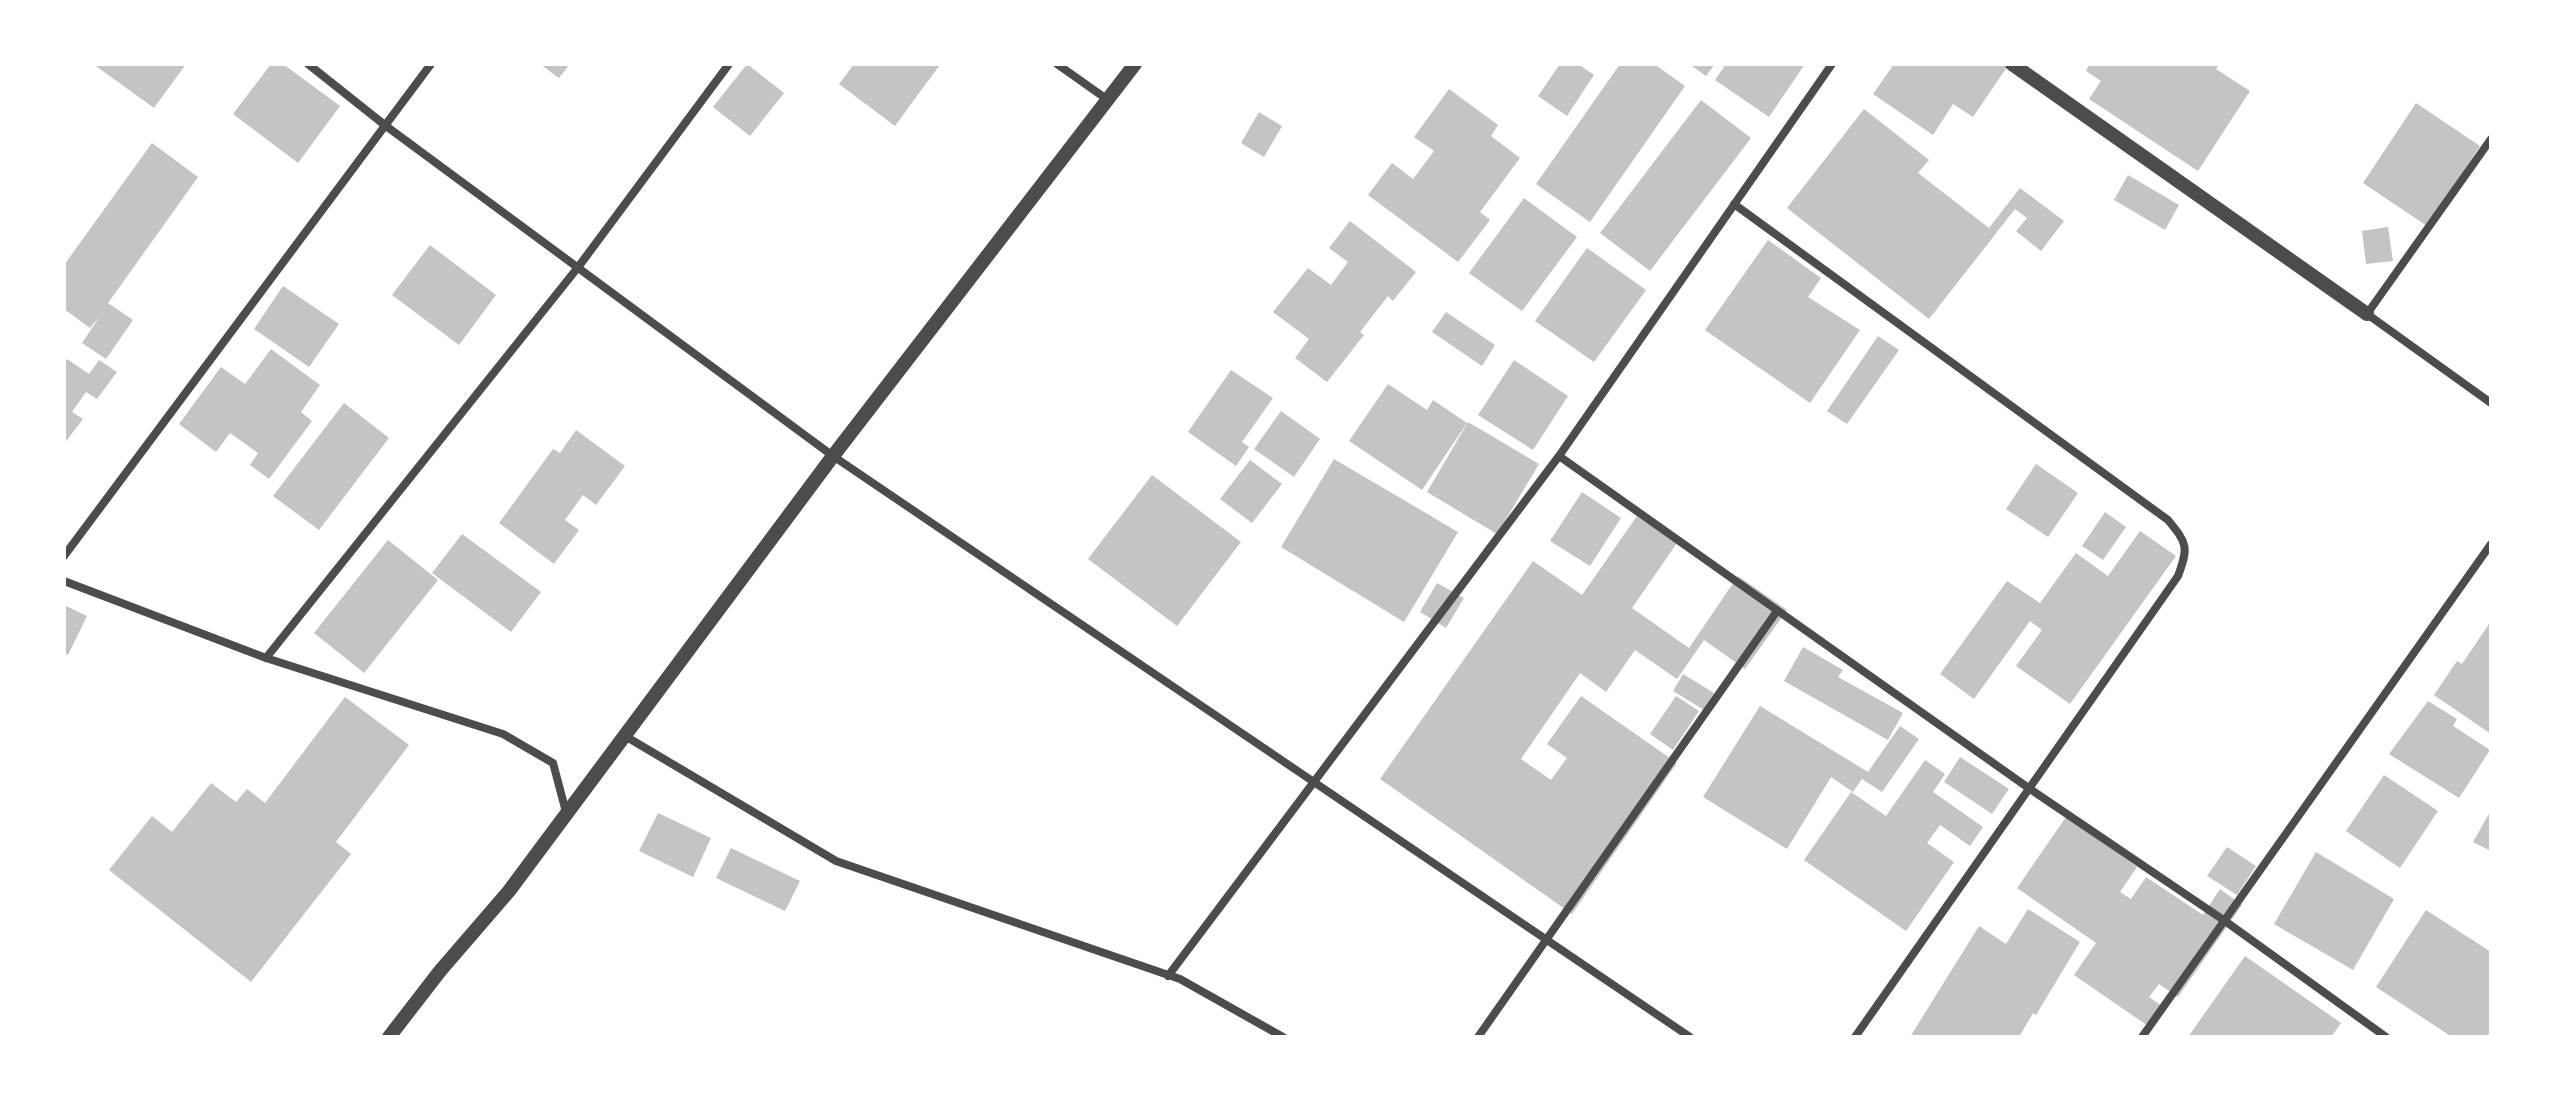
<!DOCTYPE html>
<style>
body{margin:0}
#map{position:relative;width:2555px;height:1101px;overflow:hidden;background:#fff;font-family:Roboto,sans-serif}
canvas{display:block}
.frame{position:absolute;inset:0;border:66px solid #fff;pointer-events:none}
</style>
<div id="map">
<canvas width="2555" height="1101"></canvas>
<div class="frame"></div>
</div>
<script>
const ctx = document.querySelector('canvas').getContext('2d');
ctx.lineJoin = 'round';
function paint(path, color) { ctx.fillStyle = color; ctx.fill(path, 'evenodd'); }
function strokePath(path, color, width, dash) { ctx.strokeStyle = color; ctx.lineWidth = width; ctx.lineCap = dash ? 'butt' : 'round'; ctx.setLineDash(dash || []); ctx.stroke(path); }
paint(new Path2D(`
 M93 64H186L154 108Z
 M271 64H283L340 106 298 163 233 114Z
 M540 64H570L559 78Z
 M747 64 784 93 750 136 713 107Z
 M854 64H936L939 66 895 126 839 84Z
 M1560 64H1578L1594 75 1567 116 1538 96Z
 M1620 64H1654L1685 86 1590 222 1536 184Z
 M1689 64H1715L1706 76Z
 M1726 64H1805L1769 117 1715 80Z
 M1894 64H2009L1973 117 1953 104 1933 135 1873 94Z
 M2090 64H2220L2216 69 2250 91 2198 171 2089 99 2101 81 2086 71Z
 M1449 89 1498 125 1491 136 1520 158 1480 212 1490 220 1458 262 1368 195 1392 163 1413 179 1434 151 1414 137Z
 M1701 100 1751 138 1650 271 1600 233Z
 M2416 103 2480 146 2427 226 2363 183Z
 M1864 109 1929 160 1918 173 1989 228 2020 188 2064 221 2041 251 2016 231 2027 218 2015 209 1929 319 1787 208Z
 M1259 112 1282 126 1264 157 1241 143Z
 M152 143 198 177 108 303 133 320 106 359 82 343 100 316 90 328 64 309V265Z
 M2128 175 2179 205 2165 230 2114 200Z
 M1524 198 1577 237 1522 311 1469 273Z
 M1350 221 1416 272 1393 301 1388 296 1360 332 1364 335 1327 382 1295 358 1309 339 1273 312 1308 268 1331 285 1348 262 1329 248Z
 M2388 227 2393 261 2366 264 2362 231Z
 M1768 240 1821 278 1808 297 1860 330 1810 403 1705 330Z
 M430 245 496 295 459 345 392 295Z
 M1587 248 1646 290 1594 362 1535 321Z
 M283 286 339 324 309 367 254 329Z
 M1446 312 1495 345 1482 366 1432 332Z
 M1878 336 1899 350 1847 424 1827 411Z
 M271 349 320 385 301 412 312 421 269 479 250 465 258 453 230 433 216 452 179 424 221 367 245 384Z
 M67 359 89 374 99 360 117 372 97 399 86 392 72 412 83 419 64 444V363Z
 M1514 360 1568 396 1533 450 1478 415Z
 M1231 370 1273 398 1242 442 1249 447 1236 466 1188 432Z
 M1388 384 1427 410 1433 400 1467 423 1422 490 1349 441Z
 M344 403 389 438 319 530 273 496Z
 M1281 411 1320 439 1294 477 1254 449Z
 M1468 422 1539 464 1497 534 1427 492Z
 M576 430 625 466 596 505 583 495 565 520 579 530 554 564 499 523 553 449 560 453Z
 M1334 459 1458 532 1404 622 1281 547Z
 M1250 460 1282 484 1252 523 1220 499Z
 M2036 464 2078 493 2048 537 2006 509Z
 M1152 475 1241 542 1177 626 1088 559Z
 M1582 492 1621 518 1590 566 1550 541Z
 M2105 512 2126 527 2103 560 2082 546Z
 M1637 516 1677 543 1632 608 1689 648 1738 576 1787 610 1745 669 1704 640 1677 679 1635 650 1606 692 1580 673 1521 759 1551 780 1567 758 1547 744 1581 696 1677 763 1572 914 1380 779 1533 561 1582 595Z
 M2140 531 2176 556 2070 704 2016 666 2042 630 2030 621 1974 699 1940 674 2007 581 2040 603 2076 553 2108 576Z
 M462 534 541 592 511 632 432 573Z
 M388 540 438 580 364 673 314 633Z
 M1437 583 1464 598 1446 628 1420 612Z
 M64 605 87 616 68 655 64 653Z
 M2491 621V734L2434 695 2457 661 2462 664Z
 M1803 647 1843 670 1838 677 1903 713 1888 740 1784 681Z
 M1683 674 1714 693 1704 710 1673 691Z
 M1676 696 1699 711 1673 750 1650 734Z
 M345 697 409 745 336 842 351 854 251 982 109 870 152 816 172 832 211 783 236 802 247 789 265 803Z
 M2428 701 2457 719 2453 726 2490 750 2459 798 2389 754Z
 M1760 706 1868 772 1900 726 1919 739 1882 792 1862 779 1853 792 1831 777 1787 849 1703 797Z
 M1960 757 2009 789 1992 814 1944 782Z
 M1925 760 1945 774 1933 792 1983 827 1970 846 1940 825 1927 843 1954 862 1906 931 1804 860 1851 792 1886 816Z
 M2384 775 2438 811 2400 868 2346 831Z
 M2491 810V851L2473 842Z
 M658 813 711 838 693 877 639 851Z
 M2066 817 2137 867 2120 892 2131 899 2146 877 2203 915 2220 889 2242 905 2178 997 2159 984 2149 997 2165 1008 2151 1028 2074 975 2096 943 2017 888Z
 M2227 847 2256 866 2237 895 2207 876Z
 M731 848 800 881 785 911 716 878Z
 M2316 852 2394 899 2353 970 2274 924Z
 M2028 909 2080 942 2036 1015 2033 1013 2019 1037H1910L1979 926 2006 944Z
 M2426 910 2491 952V1030L2487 1037H2452L2376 987Z
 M2245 956 2341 1023 2331 1037H2188Z`), '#c4c4c4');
strokePath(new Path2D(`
 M308 64 386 126 833 456 1690 1037
 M1057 64 1108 100
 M2491 139 2367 314 2491 403
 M1734 204 2168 520C2187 543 2189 547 2178 576L1855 1037
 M1559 456 2030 789 2225 921 2386 1037
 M64 556 431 64
 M64 581 266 658 503 734 553 763 566 812
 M266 658 579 266 729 64
 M625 736 836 861 1180 979 1283 1037
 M1168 976 1559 456 1832 64
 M1478 1037 1777 611
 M2142 1037 2491 544`), '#4c4c4c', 8);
strokePath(new Path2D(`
 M2012 64 2367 314
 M389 1037 440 971 509 891 833 456 1135 64`), '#4c4c4c', 14);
</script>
